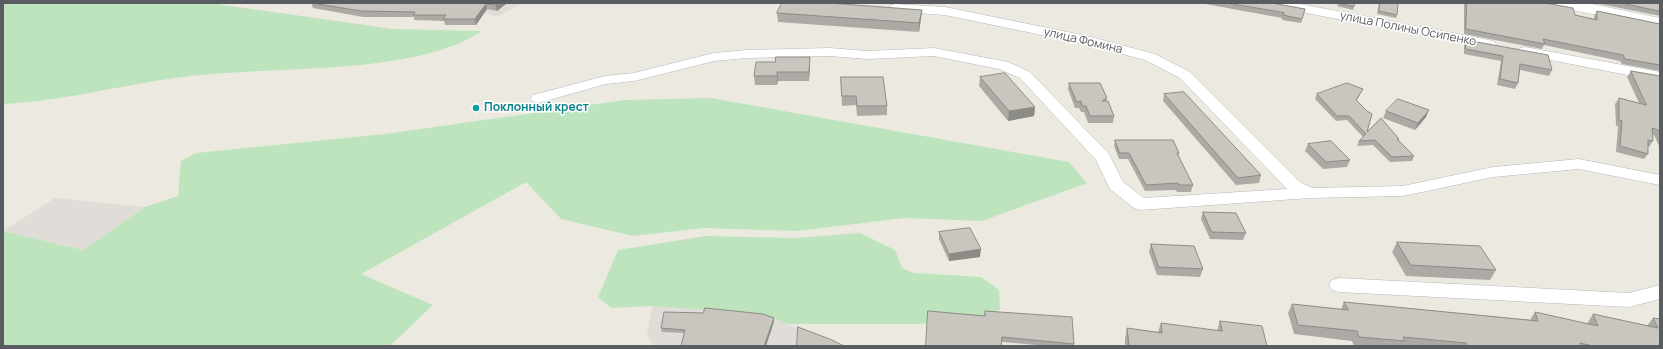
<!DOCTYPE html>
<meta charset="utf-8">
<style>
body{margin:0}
#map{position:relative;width:1663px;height:349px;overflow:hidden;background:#eceae0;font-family:Manrope,sans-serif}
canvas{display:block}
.frame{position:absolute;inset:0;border:4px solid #595d61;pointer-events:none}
</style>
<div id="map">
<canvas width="1663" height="349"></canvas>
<div class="frame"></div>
</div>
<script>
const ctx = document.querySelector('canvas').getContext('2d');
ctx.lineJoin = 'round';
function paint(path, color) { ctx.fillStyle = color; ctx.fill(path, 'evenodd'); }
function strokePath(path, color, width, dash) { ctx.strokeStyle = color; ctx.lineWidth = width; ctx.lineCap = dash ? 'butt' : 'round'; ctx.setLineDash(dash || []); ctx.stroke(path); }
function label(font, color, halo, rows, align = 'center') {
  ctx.font = font + ' Manrope,sans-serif'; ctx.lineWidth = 3; ctx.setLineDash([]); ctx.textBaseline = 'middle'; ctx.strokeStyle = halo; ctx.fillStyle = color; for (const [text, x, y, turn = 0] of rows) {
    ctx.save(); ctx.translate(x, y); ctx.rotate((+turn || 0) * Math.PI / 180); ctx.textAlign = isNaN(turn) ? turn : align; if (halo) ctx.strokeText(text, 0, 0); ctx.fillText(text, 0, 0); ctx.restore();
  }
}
paint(new Path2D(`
 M457 3H523L497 17Z
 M55 198 145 207 83 250 3 231Z
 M652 306 763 314 842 346H654L647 335Z`), '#e0ddd8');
paint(new Path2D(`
 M3 3H210L393 29 482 31C453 50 418 57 385 62 321 71 256 69 191 76 128 83 67 101 3 104Z
 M711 98 1069 162 1087 183 982 221 904 218 797 231 704 228 633 236 561 219 526 182 361 274 433 305 390 346H3V231L83 250 145 207 178 196 181 161 196 153 385 134 625 100Z
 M860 233 895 250 902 268 914 273 981 277 999 290 1000 309 982 322 910 324H788L763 314 652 306 611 308 598 297 618 250 706 236 797 238Z`), '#bde4bd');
const street = new Path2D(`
 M1269 3H1295L1489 40 1494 41 1496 44 1494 47 1489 48 1275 7 1270 6Z
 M896 4 945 7 1087 36 1155 54 1190 72 1300 182 1312 188 1403 186 1493 167 1579 159 1660 175V185L1579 169 1493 177 1403 196 1310 198 1140 210 1134 208 1110 189 1096 160 1020 78 999 69 934 56 867 59 830 56 747 58 714 61 634 81 606 84 538 103 533 101 530 98 533 95 605 76 634 73 714 53 747 50 830 48 867 51 934 48 1008 62 1030 72 1109 154 1123 182 1144 198 1287 189 1180 78 1145 60 1085 44 945 15 891 11 890 8 891 5Z
 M1525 47 1660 72V80L1648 79 1520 54 1518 51 1520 48Z
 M1339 278 1629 293 1660 285V299L1629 307 1339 292 1332 290 1329 285 1332 280Z`);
const secondary = new Path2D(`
 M1555 3H1587L1660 18V28L1563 8 1557 7Z`);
strokePath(street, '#b3b7bb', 1);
strokePath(secondary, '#b6babf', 1);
paint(street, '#fff');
paint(secondary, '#fff');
paint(new Path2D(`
 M311 3H507L497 11 487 9 476 25H445L444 21 414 20V17H363L313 8Z
 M1200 3H1272L1305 9 1301 23 1282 20V18Z
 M1338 3H1355L1353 10 1337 6Z
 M1379 3H1398L1397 15 1396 18 1377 14Z
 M1464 3H1545L1575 15 1594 19V16L1597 11 1660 24V71L1622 64 1620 61 1544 45 1542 49 1464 34Z
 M1595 3H1660V16Z
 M922 10 921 18 919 32 778 22 777 13Z
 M1466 40 1552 70 1549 76 1520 70 1518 83 1515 89 1497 85 1501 61 1464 54V45Z
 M810 57V66L809 81H778L777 85H755L754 76 775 62Z
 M1631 71 1660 76V148L1654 135H1652L1653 141 1649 147H1648V154L1644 159 1616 152 1618 126H1616L1615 104 1619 98 1639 103 1627 77Z
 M841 77 887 106V115L857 116 856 105 842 106Z
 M980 77 1035 107 1034 116 1008 121 979 86Z
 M1069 83 1107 98 1106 101 1114 116 1113 123H1088L1084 112H1081L1079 108H1075L1068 89Z
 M1363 89 1357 100 1367 132 1399 139 1398 140 1414 156 1412 161 1390 162 1373 145 1357 146 1359 141 1363 137 1347 120 1336 121 1315 99 1317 94Z
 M1164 94 1261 175 1259 183 1236 185 1163 101Z
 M1386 111 1426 117 1415 130 1383 118Z
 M1115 140 1179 153 1178 156 1193 185 1191 192H1177L1176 190 1145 191 1128 159H1119L1114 146Z
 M1308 144 1350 160 1347 167 1323 169 1305 151Z
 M1203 212 1246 233 1243 240 1210 239 1201 219Z
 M939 232 980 257 949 261 939 239Z
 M1397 242 1496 270 1490 280 1406 276 1392 252Z
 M1151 244 1203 269 1200 277 1157 275 1149 252Z
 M1344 302 1530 320 1535 312 1587 324 1593 314 1647 326 1653 318 1660 319V346H1354L1352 341 1294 334 1288 313 1292 304 1341 309Z
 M985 311 1074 344V346H1048L1002 342 1001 346H926L984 316Z
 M774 318V322L684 333 662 332 661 328Z
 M1220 321 1267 346H1125V339L1127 328 1158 332 1161 323 1217 331Z`), '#adaaa5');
paint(new Path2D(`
 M499 3H507L497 11 495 5Z
 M486 4 487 9 476 25 475 19Z
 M922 10 921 18 919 32V23Z
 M810 57V66L809 81V72Z
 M777 72 778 81 777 85Z
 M1035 107 1034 116 1008 121 1009 111Z
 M1429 110 1426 117 1415 130 1418 123Z
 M981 249 980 257 949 261V254Z
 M774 318V322L766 346H764Z`), '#8d8b86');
const building = new Path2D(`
 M312 3H499L495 5 486 4 475 19H443L446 15H413L415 12 361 11Z
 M782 3H829L922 10 919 23 777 13Z
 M1227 3H1272L1305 9 1302 19 1283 15 1284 13Z
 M1338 3H1355L1354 6Z
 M1380 3H1398L1397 15 1379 11Z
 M1467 3H1545L1573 8 1575 15 1597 20V11L1660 24V65L1625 59 1623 55 1543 39 1545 44 1466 29Z
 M1622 3H1660V11Z
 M1466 40 1548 55 1552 70 1520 64 1518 83 1500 79 1503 56 1466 49Z
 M776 57H810L809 72H777V76H754L756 62H775Z
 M1631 71 1660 76V134L1658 130 1652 128 1653 141 1648 140V154L1620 146 1622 121 1619 120V98L1646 105Z
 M1005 73 1035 107 1009 111 980 77Z
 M841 77H883L887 106H857L856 96H842Z
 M1069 83H1100L1107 98 1102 101H1108L1114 116H1090L1086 106H1082L1081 101 1077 102Z
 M1347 83 1363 89 1356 100 1367 111 1372 114 1367 132 1381 118 1399 139H1397L1414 156 1392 157 1375 140 1359 141 1366 134 1349 116H1337L1317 94Z
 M1184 92 1261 175 1238 178 1164 94Z
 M1398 99 1429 110 1418 123 1386 111Z
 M1115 140H1173L1179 153H1177L1193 185H1179L1178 183 1146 185 1129 153H1120Z
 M1331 141 1350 160 1326 162 1308 144Z
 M1203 212 1236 213 1246 233 1212 232Z
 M970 228 981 249 949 254 939 232Z
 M1397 242 1480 246 1496 270 1411 265Z
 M1151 244 1194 246 1203 269 1159 267Z
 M1344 302 1538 321 1535 312 1598 326 1593 314 1658 328 1653 318 1660 319V346H1593L1580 343 1581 346H1468L1466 343 1403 337 1405 341 1359 337 1357 331 1298 325 1292 304 1348 310Z
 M705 308 763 314 774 318 764 346H681L685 330 661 328 664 312 703 313Z
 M928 311 985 316V311L1072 317 1074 344 1002 337 1001 346H1002H926Z
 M1220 321 1262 326 1267 346H1129L1127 328 1162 333 1161 323 1222 331Z
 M798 327 832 340 844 346H797Z`);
paint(building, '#c9c6c0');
strokePath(building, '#8d8b86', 1);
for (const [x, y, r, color] of [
 [476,108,4,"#0f9aa8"]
]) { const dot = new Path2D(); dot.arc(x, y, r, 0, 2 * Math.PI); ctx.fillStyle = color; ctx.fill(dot); strokePath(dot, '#fff', 1.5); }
label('12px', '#595d61', '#fff', [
 ["улица Полины Осипенко",1408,29,11],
 ["улица Фомина",1083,41,13]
]);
label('bold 12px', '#0d838f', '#fff', [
 ["Поклонный крест",484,108]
], 'left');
</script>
